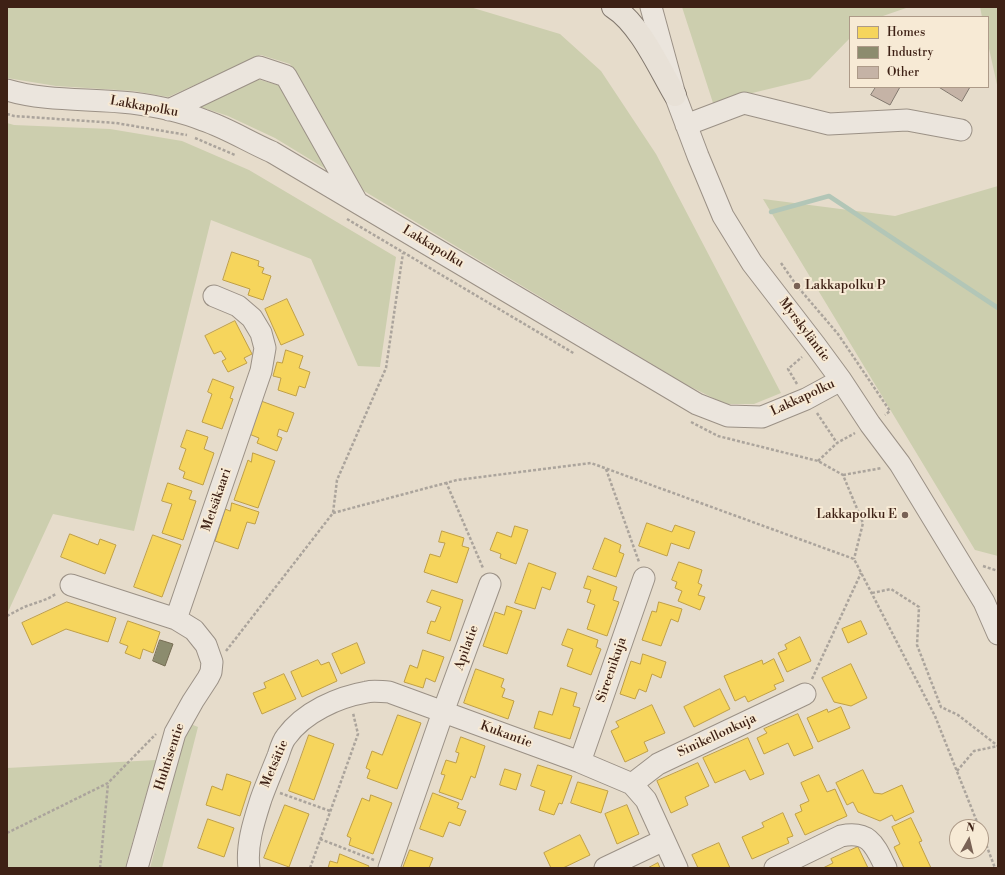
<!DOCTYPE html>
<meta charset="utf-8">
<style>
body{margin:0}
#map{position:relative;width:1005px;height:875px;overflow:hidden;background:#e6dccb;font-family:"Libre Bodoni",serif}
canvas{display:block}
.frame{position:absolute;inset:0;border:8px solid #3e2115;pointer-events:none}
.legend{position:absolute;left:849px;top:16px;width:140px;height:72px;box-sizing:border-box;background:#f7ead5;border:1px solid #ad9a88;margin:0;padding:5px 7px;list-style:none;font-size:12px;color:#3e2115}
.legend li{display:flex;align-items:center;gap:8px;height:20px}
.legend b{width:20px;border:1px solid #ad9a88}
.north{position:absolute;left:949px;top:819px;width:40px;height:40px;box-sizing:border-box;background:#f7ead5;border:1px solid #ad9a88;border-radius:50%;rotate:8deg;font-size:11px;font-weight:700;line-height:16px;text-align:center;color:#3e2115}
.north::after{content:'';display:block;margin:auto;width:14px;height:18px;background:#796255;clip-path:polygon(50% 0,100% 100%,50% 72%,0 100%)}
</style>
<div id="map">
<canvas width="1005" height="875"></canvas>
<div class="frame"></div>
<ul class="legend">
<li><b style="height:11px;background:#f6d55c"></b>Homes</li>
<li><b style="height:11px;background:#8c8c6e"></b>Industry</li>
<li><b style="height:11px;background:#c5b3a6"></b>Other</li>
</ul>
<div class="north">N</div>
</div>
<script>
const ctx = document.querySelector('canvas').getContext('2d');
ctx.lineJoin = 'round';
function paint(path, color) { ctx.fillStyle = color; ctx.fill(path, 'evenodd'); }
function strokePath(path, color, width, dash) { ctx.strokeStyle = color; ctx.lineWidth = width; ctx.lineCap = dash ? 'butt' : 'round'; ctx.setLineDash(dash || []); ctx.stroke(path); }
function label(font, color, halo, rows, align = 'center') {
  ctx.font = font + ' "Libre Bodoni",serif'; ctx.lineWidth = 4; ctx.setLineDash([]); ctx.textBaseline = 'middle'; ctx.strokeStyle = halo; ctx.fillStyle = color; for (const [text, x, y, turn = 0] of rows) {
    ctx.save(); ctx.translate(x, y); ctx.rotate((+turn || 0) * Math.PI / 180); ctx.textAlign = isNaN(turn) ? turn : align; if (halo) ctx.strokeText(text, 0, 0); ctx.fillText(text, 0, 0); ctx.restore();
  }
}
paint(new Path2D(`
 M7 7H470L560 34 601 71 656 154 781 393 754 404H725L687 385 364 191 290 64 261 55 168 97 134 91 56 86 7 78Z
 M682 7H909L880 17H850V38L810 79 744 95 714 106Z
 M980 7H998V89L988 44V17H982Z
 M257 79 281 86 334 174 275 138 228 116 195 105Z
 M7 123 14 125 110 129 182 141 249 170 396 257 380 367 358 366 311 259 211 220 134 531 53 514 7 614Z
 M998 186V556L975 550 763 199 895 216Z
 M188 723 198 727 162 868H150Z
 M156 760 125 868H7V768Z`), '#ccceae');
const homes = new Path2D(`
 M232 252 259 261 258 266 264 268 262 273 271 276 263 300 248 295 250 289 223 280Z
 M287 299 304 335 281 345 265 309Z
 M235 321 252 354 244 358 247 363 228 372 222 361 226 359 221 351 214 354 205 336Z
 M286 350 303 356 299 368 310 372 305 388 299 386 296 396 278 390 281 378 273 376 277 362 282 363Z
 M213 379 234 387 230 398 233 399 222 429 202 422 212 394 208 392Z
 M261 401 294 413 287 432 279 429 277 436 282 438 277 451 257 443 259 438 249 434Z
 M187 430 208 437 204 449 214 453 203 485 183 478 185 472 179 469 186 449 181 447Z
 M253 453 275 461 258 508 234 500 248 460 251 462Z
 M168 483 192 491 189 499 196 501 183 540 162 533 172 504 162 501Z
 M232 503 259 512 255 524 247 522 238 549 215 541 225 509 230 511Z
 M647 523 672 532 675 525 695 532 689 549 671 543 667 556 639 546Z
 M515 526 528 530 516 564 500 558 501 554 490 550 497 532 511 537Z
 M442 531 464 538 462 546 469 548 457 583 424 572 430 554 440 557 445 543 439 542Z
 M70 534 98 545 100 539 116 545 105 574 61 557Z
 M153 535 181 545 162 597 134 587Z
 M605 538 621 545 619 552 624 554 616 577 593 569Z
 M679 562 702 570 698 583 702 585 698 595 705 597 700 610 678 601 682 591 675 588 677 582 672 580Z
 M529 563 556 573 550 590 542 587 535 609 515 603Z
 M588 576 617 587 613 600 619 602 607 636 587 629 595 605 587 602 591 590 584 588Z
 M432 590 463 600 450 641 427 633 431 621 435 622 441 607 427 602Z
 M67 602 116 618 108 642 66 629 32 645 22 623Z
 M659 602 682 609 678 622 671 619 661 646 642 640 652 611 656 612Z
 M507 606 522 611 507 654 483 646 495 612 504 615Z
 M128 621 160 632 153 653 143 649 140 659 125 653 128 646 120 643Z
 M861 621 867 634 848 643 842 629Z
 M568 629 598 640 596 647 601 649 591 675 567 666 573 649 562 645Z
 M800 637 811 661 787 672 778 653 787 649 785 645Z
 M357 643 365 663 341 674 332 654Z
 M423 650 444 657 435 682 426 678 423 688 404 682 410 665 417 668Z
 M643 654 666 662 661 678 652 674 646 692 639 689 635 699 620 694 631 661 640 664Z
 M774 659 784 681 774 685 776 689 748 702 745 696 735 701 724 676 762 660 763 664Z
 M318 660 321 665 329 662 337 681 302 697 291 672Z
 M851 664 867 698 851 706 834 702 822 678Z
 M476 669 504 679 501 687 505 689 502 697 514 701 508 719 464 703Z
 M284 674 296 699 262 714 253 693 266 688 264 683Z
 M561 688 577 693 573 706 580 708 570 739 534 728 539 711 552 715Z
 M720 689 730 709 694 727 684 707Z
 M652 705 665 733 644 742 648 751 625 762 611 731 619 727 616 722Z
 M841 707 850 728 818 742 807 718 827 709 828 712Z
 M798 714 813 748 794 756 788 743 764 754 757 738 767 733 764 729Z
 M398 715 421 723 397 789 367 778 370 770 366 768 372 751 382 755Z
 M309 735 334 744 314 800 289 791Z
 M461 737 485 746 475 778 471 776 462 800 439 792 445 775 441 774 446 760 456 763 459 753 456 752Z
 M748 738 764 774 750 780 745 770 715 783 703 758Z
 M698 763 709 786 685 797 688 805 671 813 657 781Z
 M538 765 572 776 562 804 559 803 554 815 539 810 545 791 531 786Z
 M505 769 521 774 516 790 500 785Z
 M863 770 874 793 882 794 902 785 914 812 895 821 892 815 880 821 858 812 853 802 847 805 836 783Z
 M227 774 251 782 240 816 206 805 212 786 222 790Z
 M819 775 827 792 835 789 847 816 805 835 795 814 802 811 800 805 809 801 801 783Z
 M578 782 608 791 601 813 571 803Z
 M433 793 459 803 457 808 466 811 460 826 449 822 443 837 420 829Z
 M371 795 392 803 373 854 349 845 351 838 347 836 362 798 369 801Z
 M285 805 309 814 289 867 264 858Z
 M627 805 639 834 617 844 605 814Z
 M783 813 793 836 787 838 789 843 752 859 742 837 764 827 762 823Z
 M911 818 922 841 919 842 931 868H904L894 847 900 844 892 827Z
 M208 819 234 828 224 857 198 848Z
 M580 835 590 855 563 868H551L544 853Z
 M719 843 730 868H698L692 855Z
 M858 847 868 868H823L833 863 831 859Z
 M410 850 433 858 429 868H403Z
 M340 854 369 866 368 868H328L330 861 337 863Z
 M658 863 660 868H648Z`);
paint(homes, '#f6d55c');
strokePath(homes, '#bf9f47', 1);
const industry = new Path2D(`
 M160 640 173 644 165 666 153 661Z`);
paint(industry, '#8c8c6e');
strokePath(industry, '#756c53', 1);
strokePath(new Path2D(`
 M771 212 829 196 998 308`), '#b2c6b7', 4.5);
const building = new Path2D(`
 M876 87H900L890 105 871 95Z
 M939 87H970L962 101Z`);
paint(building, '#c5b3a6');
strokePath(building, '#82786e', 1);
const minor = new Path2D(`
 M651 7 675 95 698 156 723 216 752 263 816 346 841 380 870 424 900 464 984 602 998 634
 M7 90C47 102 90 98 132 103 155 106 181 111 203 120 227 128 249 142 272 152L697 404 728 416 762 417 806 399 841 380
 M169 110 259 67 286 76 357 202
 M686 125 744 103 829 124 907 120 961 130
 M71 585 176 619 194 630 206 645 212 662 211 672 208 678 193 701 175 733 137 868
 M176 619 261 371 265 348 261 333 252 318 238 306 214 296
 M580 762 644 578
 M632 784 658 764 805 694
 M249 868C246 845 254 821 261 799 266 785 272 771 278 756 280 750 282 742 286 737 304 712 338 697 367 692 374 690 382 692 389 692L580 762 632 784 646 800 677 868
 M389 868 443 712 490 584
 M605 868 664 840
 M775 868 841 836C870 830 875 846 886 868`);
const highway = new Path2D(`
 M613 7C640 24 659 68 675 95`);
strokePath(minor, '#9b9186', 23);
strokePath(highway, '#82786e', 24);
strokePath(new Path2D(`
 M7 114 14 116 116 123 187 135
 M195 138 235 155
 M347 219 575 354
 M781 263 797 286 838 334 890 411 885 415
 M797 384 788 369 802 357
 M817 413 837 443
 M691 422 718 436 818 461 843 475 863 523 854 559
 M818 461 837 443 855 433
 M606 469 639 562
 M843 475 882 468
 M446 482 483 568
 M333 513 457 480 591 463 854 559 935 716 979 827
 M983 566 998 571
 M872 593 891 589 919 607 917 645 941 707 958 715 998 746
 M7 616 24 607 47 599 56 594
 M226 651 333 513 337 480 386 368 403 253
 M812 679 861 573
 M957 771 974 751 998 746
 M280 793 330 811
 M981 831 995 868
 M7 833 108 783 156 734
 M320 839 374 860
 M100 868 108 784
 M310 868 358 734 353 713`), '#aba49c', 2.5, [3, 2]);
strokePath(minor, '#ebe5dd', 21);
strokePath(highway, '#e8e1d7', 22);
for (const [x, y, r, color] of [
 [797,286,4,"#796255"],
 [905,515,4,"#796255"]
]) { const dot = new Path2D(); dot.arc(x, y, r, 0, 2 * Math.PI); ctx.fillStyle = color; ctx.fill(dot); strokePath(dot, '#f7ead5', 1.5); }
label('13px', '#3e2115', '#f7ead5', [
 ["Lakkapolku",144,107,10],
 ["Lakkapolku",433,247,31],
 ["Myrskyläntie",804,330,53],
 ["Lakkapolku",803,398,-25],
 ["Metsäkaari",217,500,-71],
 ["Apilatie",467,648,-70],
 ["Sireenikuja",612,670,-71],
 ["Kukantie",506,735,20],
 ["Sinikellonkuja",717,736,-25],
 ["Huhtisentie",170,757,-72],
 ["Metsätie",275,764,-67]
]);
label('13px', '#3e2115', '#f7ead5', [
 ["Lakkapolku P",805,286],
 ["Lakkapolku E",897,515,"right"]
], 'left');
</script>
